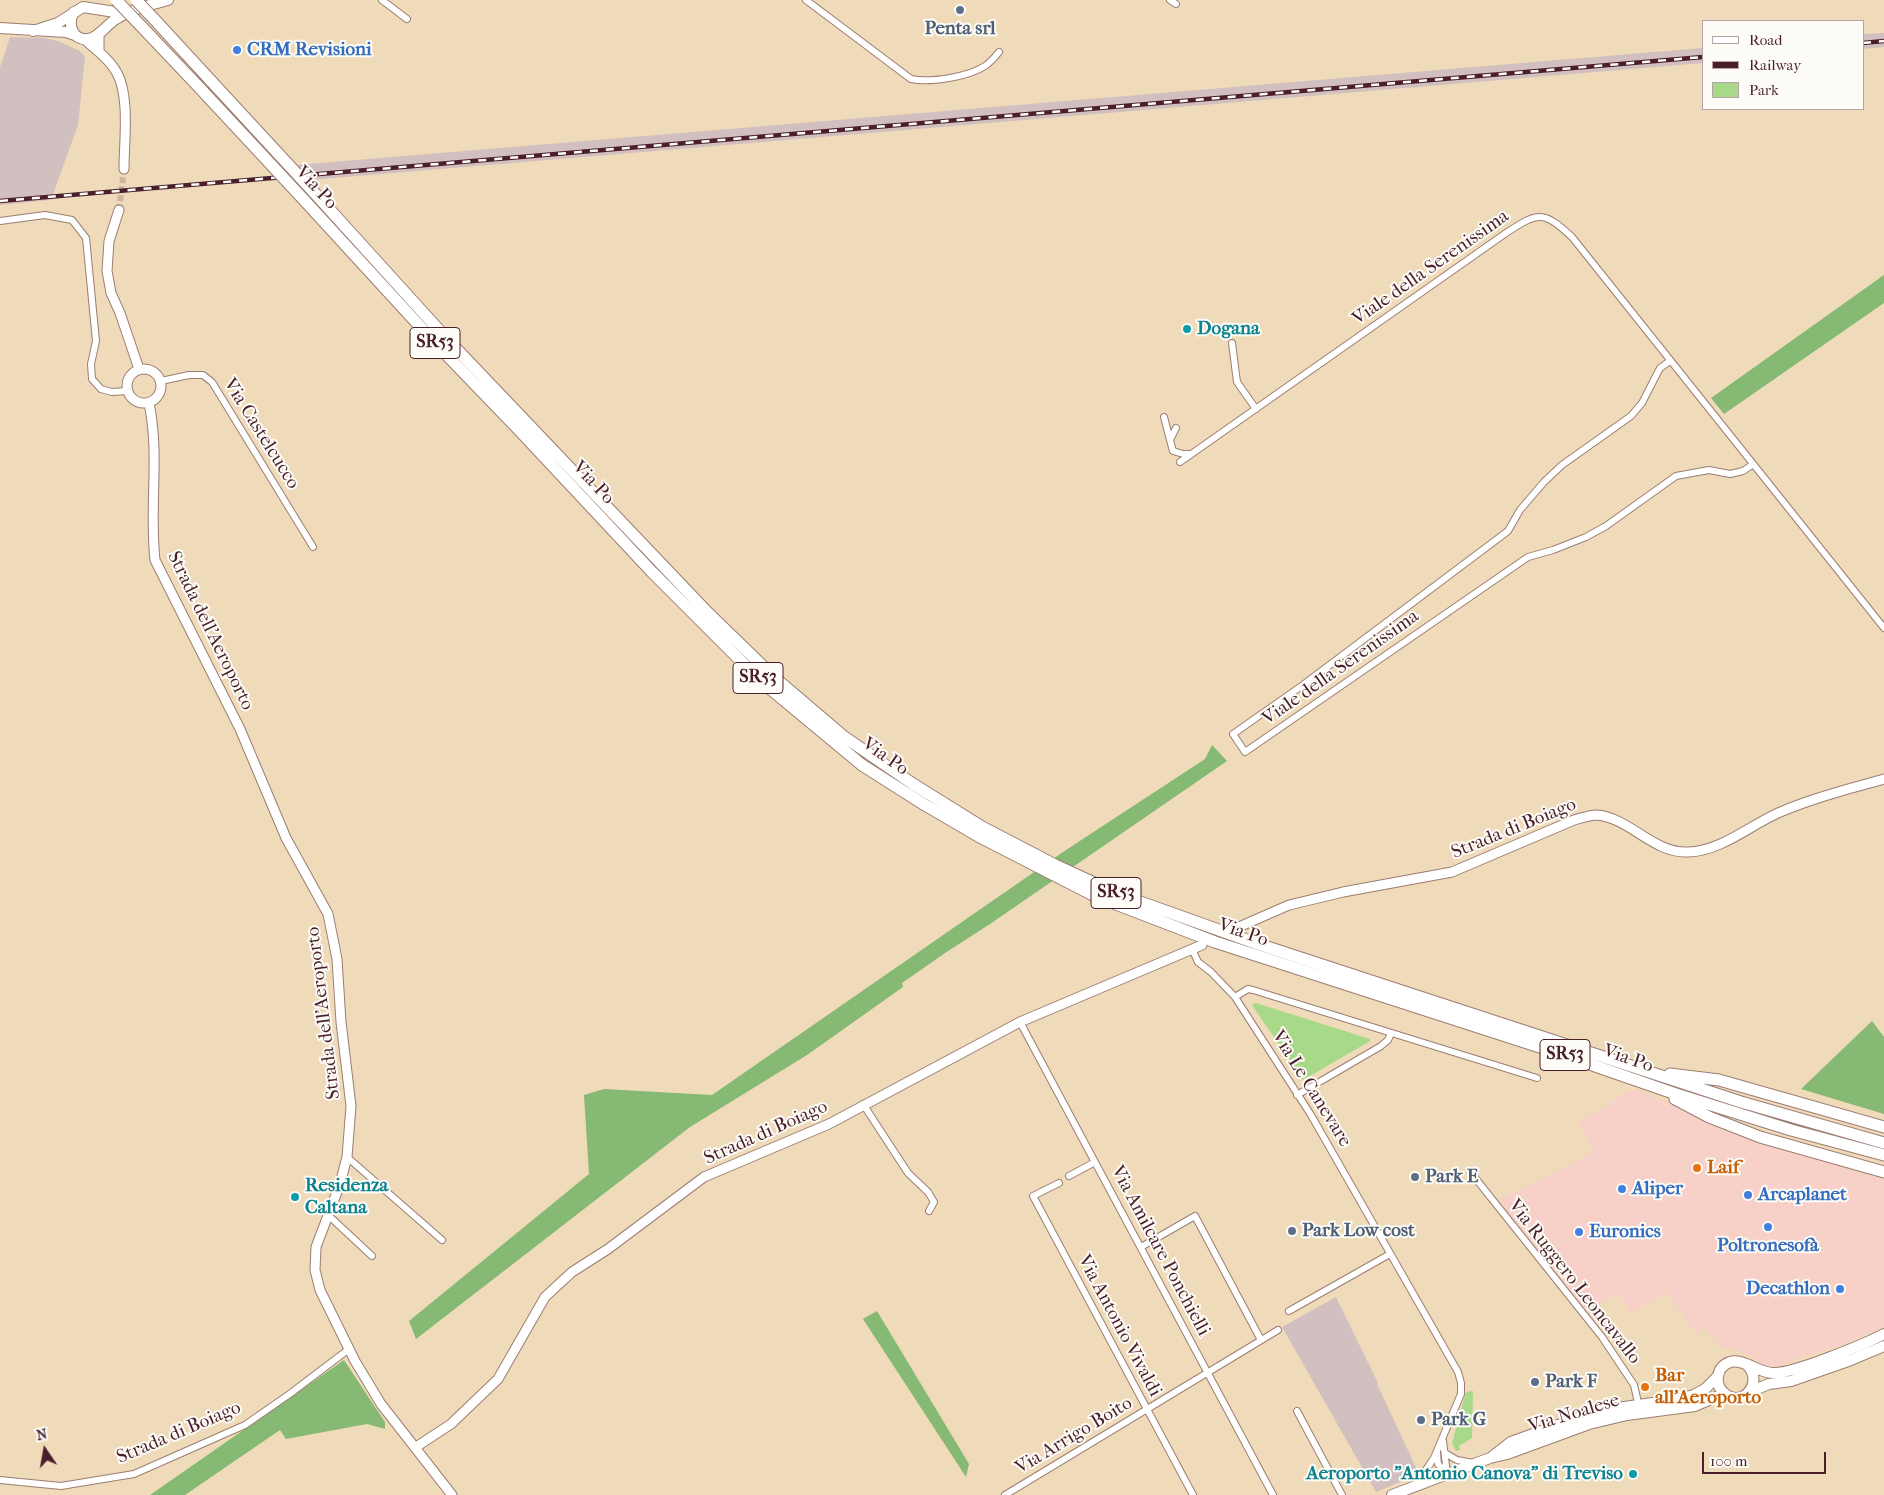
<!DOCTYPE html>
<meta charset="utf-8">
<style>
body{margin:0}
#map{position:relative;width:1884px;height:1495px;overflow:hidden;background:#efdbb9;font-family:"IM FELL French Canon",serif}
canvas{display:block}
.legend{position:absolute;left:1702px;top:20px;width:162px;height:90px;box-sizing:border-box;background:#fdfcf7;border:1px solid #b5a4a5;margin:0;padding:6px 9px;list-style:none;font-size:15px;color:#4a1f2b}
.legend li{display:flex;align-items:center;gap:10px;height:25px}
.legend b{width:25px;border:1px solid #b5a4a5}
.north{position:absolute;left:20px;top:1425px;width:50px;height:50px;-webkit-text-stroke:4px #fdfcf7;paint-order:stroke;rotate:348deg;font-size:14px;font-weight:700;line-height:20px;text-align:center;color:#4a1f2b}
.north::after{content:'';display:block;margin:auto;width:18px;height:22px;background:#4a1f2b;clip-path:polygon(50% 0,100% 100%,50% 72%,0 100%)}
.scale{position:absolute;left:1702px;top:1452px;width:124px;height:22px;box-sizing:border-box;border:2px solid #4a1f2b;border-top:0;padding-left:6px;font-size:15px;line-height:18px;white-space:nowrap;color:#4a1f2b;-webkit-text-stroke:4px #fdfcf7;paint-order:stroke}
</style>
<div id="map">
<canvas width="1884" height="1495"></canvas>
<ul class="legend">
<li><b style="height:6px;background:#fff"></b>Road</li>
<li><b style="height:6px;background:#4a1f2b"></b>Railway</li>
<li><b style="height:14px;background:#a8d988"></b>Park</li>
</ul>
<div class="north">N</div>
<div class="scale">100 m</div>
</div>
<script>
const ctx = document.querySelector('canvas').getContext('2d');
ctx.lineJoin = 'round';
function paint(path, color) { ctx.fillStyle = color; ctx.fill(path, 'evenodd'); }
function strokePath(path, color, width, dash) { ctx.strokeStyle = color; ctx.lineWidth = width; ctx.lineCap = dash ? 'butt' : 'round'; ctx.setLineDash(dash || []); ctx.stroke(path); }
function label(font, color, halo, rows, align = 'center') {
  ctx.font = font + ' "IM FELL French Canon",serif'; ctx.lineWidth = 4; ctx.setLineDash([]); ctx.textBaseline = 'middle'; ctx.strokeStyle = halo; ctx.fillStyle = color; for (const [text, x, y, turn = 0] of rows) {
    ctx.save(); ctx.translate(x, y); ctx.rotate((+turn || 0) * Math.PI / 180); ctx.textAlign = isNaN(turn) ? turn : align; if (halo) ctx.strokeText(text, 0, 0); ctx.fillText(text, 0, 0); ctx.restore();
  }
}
paint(new Path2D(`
 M1637 1089 1747 1135 1884 1179V1326L1846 1343 1781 1365 1770 1367 1760 1363 1750 1356 1721 1346 1705 1328 1696 1334 1666 1292 1631 1314 1618 1294 1586 1312 1498 1200 1594 1151 1578 1123 1629 1091Z`), '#f7d1c8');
paint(new Path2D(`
 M1884 33V47L1863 49V34Z
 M10 37 45 38 58 41 78 50 85 56 78 125 51 200 0 205V67Z
 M1703 48V63L310 180 296 165Z
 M1336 1297 1378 1383 1377 1384 1419 1474 1376 1492 1282 1327Z`), '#d2bfc0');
paint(new Path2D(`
 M1256 1003 1370 1039V1041L1303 1080 1252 1005Z
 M1473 1391 1472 1438 1459 1446 1460 1450 1456 1451 1452 1443 1466 1392Z`), '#a8d988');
paint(new Path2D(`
 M1884 275V303L1724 414 1711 398Z
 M1212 745 1227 761 990 924 948 951 902 983 903 987 807 1055 690 1127 416 1339 409 1321 589 1174 584 1095 604 1089 712 1095 1063 852 1205 759Z
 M1872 1021 1884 1037V1114L1801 1089Z
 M877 1311 969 1464 966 1477 863 1319Z
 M344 1360 385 1422V1429L367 1424 286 1439 280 1430 185 1495H150Z`), '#86b974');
strokePath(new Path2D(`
 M119 210 124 169`), '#ceb59d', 6, [6, 3]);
const minor = new Path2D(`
 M382 0 407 19
 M806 0 911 79C930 83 968 77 985 66 991 62 995 57 999 52
 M1170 0 1176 4
 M0 221 45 215 72 220 86 238 96 341 91 364 92 379 101 389 112 392 127 391
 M1232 343 1237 382 1256 409
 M1670 361 1660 368 1642 403 1631 416 1562 465 1544 482 1520 510 1508 531 1303 685 1233 734 1245 752 1528 557 1553 550 1586 537 1606 526 1676 476 1709 470 1730 474 1743 471 1752 465
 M161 381 189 375H203L212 382 313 547
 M1164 417 1170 440
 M1176 428 1170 440 1173 451 1183 454H1191
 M1180 462 1506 233C1538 212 1543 210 1572 237L1884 628
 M1192 949 1198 962 1211 972 1235 997 1311 1115 1458 1372 1461 1383V1394L1434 1458 1415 1486
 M1235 997 1248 989 1253 990 1537 1078
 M1020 1022 1273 1495
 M1297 1095 1381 1046 1388 1040 1391 1033
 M863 1104 908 1173 928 1192 934 1202 929 1211
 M347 1157 442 1240
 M1472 1174 1602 1337 1634 1385 1639 1407
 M1069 1176 1095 1162
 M1059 1183 1033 1196 1193 1495
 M328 1215 372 1256
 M1141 1247 1195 1216 1261 1340
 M1289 1311 1390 1254
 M1297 1411 1342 1495
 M1443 1441 1447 1474
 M1437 1453 1438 1464 1447 1474
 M1445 1453 1457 1460 1473 1463
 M0 1480 61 1486 134 1474 245 1425 291 1393 349 1349
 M1005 1495 1278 1330`);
const tertiary = new Path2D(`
 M84 39 99 52V33
 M99 52C106 58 112 64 117 73 130 97 124 141 124 169
 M119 210 109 241 107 271 111 293 120 313 139 369
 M127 386a17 17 0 1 1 34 0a17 17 0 1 1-34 0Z
 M149 403C160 456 149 507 155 560L240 729 286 838 328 914 337 959 341 1022 351 1106 347 1157 340 1184 316 1247 315 1270 320 1290 355 1361 381 1404 452 1495
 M1232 930 1289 905 1343 892 1452 872 1574 820C1581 818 1590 815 1597 815 1630 818 1654 854 1688 852 1721 851 1749 826 1778 813 1812 798 1849 789 1884 779
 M416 1447 451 1424 498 1379 545 1297 572 1272 608 1249 704 1177 829 1124 1020 1022 1202 945`);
const primary = new Path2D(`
 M74 12C67 23 72 41 88 39 99 38 107 24 116 19 132 9 150 5 168 0
 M0 28 66 32 75 35
 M33 31 58 23 83 7 115 12 127 11
 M1748 1366C1764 1384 1741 1409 1724 1393 1714 1384 1716 1367 1730 1362 1743 1358 1759 1373 1773 1373 1793 1374 1865 1344 1884 1334
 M1749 1392 1769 1384 1791 1381 1851 1360 1884 1346
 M1493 1456 1511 1442 1586 1415 1617 1408 1674 1400 1694 1395 1705 1389 1718 1376
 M1392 1495 1490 1458 1507 1454 1589 1424 1627 1415 1695 1406 1716 1397 1727 1395`);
const trunk = new Path2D(`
 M154 19 212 82
 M141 26 197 85
 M321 200 447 339 708 613 775 678 843 736 913 784 982 827 1055 865 1118 894 1258 944 1741 1102 1884 1143
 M305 201 438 346 519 430 652 572 762 682 862 765 925 805 978 836 1095 896 1215 942 1546 1049 1676 1094 1791 1130 1884 1155
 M1670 1074 1719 1080 1884 1127
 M1675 1099 1709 1117 1760 1137 1884 1172`);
strokePath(minor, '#9c7d72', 8);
strokePath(tertiary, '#9c7d72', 11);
strokePath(primary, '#9c7d72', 12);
strokePath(trunk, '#9c7d72', 13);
strokePath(minor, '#fff', 6);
strokePath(tertiary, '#fff', 9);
strokePath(primary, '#fff', 10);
strokePath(trunk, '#fff', 11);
const rail = new Path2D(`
 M1863 43 1884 41
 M0 201 1703 57`);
strokePath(rail, '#4a1f2b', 4.5);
strokePath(rail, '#fdfcf7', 2.5, [8]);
const trunkBridge = new Path2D(`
 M116 0 141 26
 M136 0 154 19
 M212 82 321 200
 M197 85 305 201`);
strokePath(trunkBridge, '#9c7d72', 13, []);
strokePath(trunkBridge, '#fff', 11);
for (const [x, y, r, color] of [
 [960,10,5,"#5c6f8a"],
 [237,50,5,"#3f7fe0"],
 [1187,329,5,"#0f9aa8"],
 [1697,1168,5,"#e8710a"],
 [1415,1177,5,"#5c6f8a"],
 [1622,1189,5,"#3f7fe0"],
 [1748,1195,5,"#3f7fe0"],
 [295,1197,5,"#0f9aa8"],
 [1768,1227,5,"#3f7fe0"],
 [1292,1231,5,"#5c6f8a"],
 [1579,1232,5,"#3f7fe0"],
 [1840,1289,5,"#3f7fe0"],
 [1535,1382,5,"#5c6f8a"],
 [1645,1387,5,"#e8710a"],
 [1421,1420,5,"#5c6f8a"],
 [1633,1474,5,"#0f9aa8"]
]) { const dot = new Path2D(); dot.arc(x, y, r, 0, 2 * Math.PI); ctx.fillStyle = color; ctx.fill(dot); strokePath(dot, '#fdfcf7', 2); }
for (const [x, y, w] of [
 [435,343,50],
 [758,678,50],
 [1116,893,50],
 [1565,1055,50]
]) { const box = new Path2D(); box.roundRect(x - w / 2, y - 15.5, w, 31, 4); ctx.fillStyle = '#fdfcf7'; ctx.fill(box); strokePath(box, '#4a1f2b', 1); }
label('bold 18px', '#4a1f2b', null, [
 ["SR53",435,343],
 ["SR53",758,678],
 ["SR53",1116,893],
 ["SR53",1565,1055]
]);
label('bold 19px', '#4e5e75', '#fdfcf7', [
 ["Penta srl",960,29,"center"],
 ["Park E",1425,1177],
 ["Park Low cost",1302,1231],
 ["Park F",1545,1382],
 ["Park G",1431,1420]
], 'left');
label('bold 19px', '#366cbe', '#fdfcf7', [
 ["CRM Revisioni",247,50],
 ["Aliper",1632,1189],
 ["Arcaplanet",1758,1195],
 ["Euronics",1589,1232],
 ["Poltronesofà",1768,1246,"center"],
 ["Decathlon",1830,1289,"right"]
], 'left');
label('19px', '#4a1f2b', '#fdfcf7', [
 ["Via Po",316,188,47],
 ["Viale della Serenissima",1431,268,-35],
 ["Via Castelcucco",261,434,58],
 ["Via Po",593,483,47],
 ["Strada dell'Aeroporto",210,631,64],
 ["Viale della Serenissima",1341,668,-35],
 ["Via Po",885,757,35],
 ["Strada di Boiago",1514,829,-22],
 ["Via Po",1243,933,19],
 ["Strada dell'Aeroporto",324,1013,-97],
 ["Via Po",1628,1059,19],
 ["Via Le Canevare",1311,1089,58],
 ["Strada di Boiago",766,1133,-24],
 ["Via Amilcare Ponchielli",1160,1251,62],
 ["Via Ruggero Leoncavallo",1574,1282,52],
 ["Via Antonio Vivaldi",1119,1326,62],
 ["Via Noalese",1574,1414,-17],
 ["Strada di Boiago",179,1433,-23],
 ["Via Arrigo Boito",1074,1436,-31]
]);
label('bold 19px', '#0d838f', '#fdfcf7', [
 ["Dogana",1197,329],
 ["Residenza",305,1186],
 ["Caltana",305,1208],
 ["Aeroporto \"Antonio Canova\" di Treviso",1623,1474,"right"]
], 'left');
label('bold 19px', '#c56008', '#fdfcf7', [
 ["Laif",1707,1168],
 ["Bar",1655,1376],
 ["all'Aeroporto",1655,1398]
], 'left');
</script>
